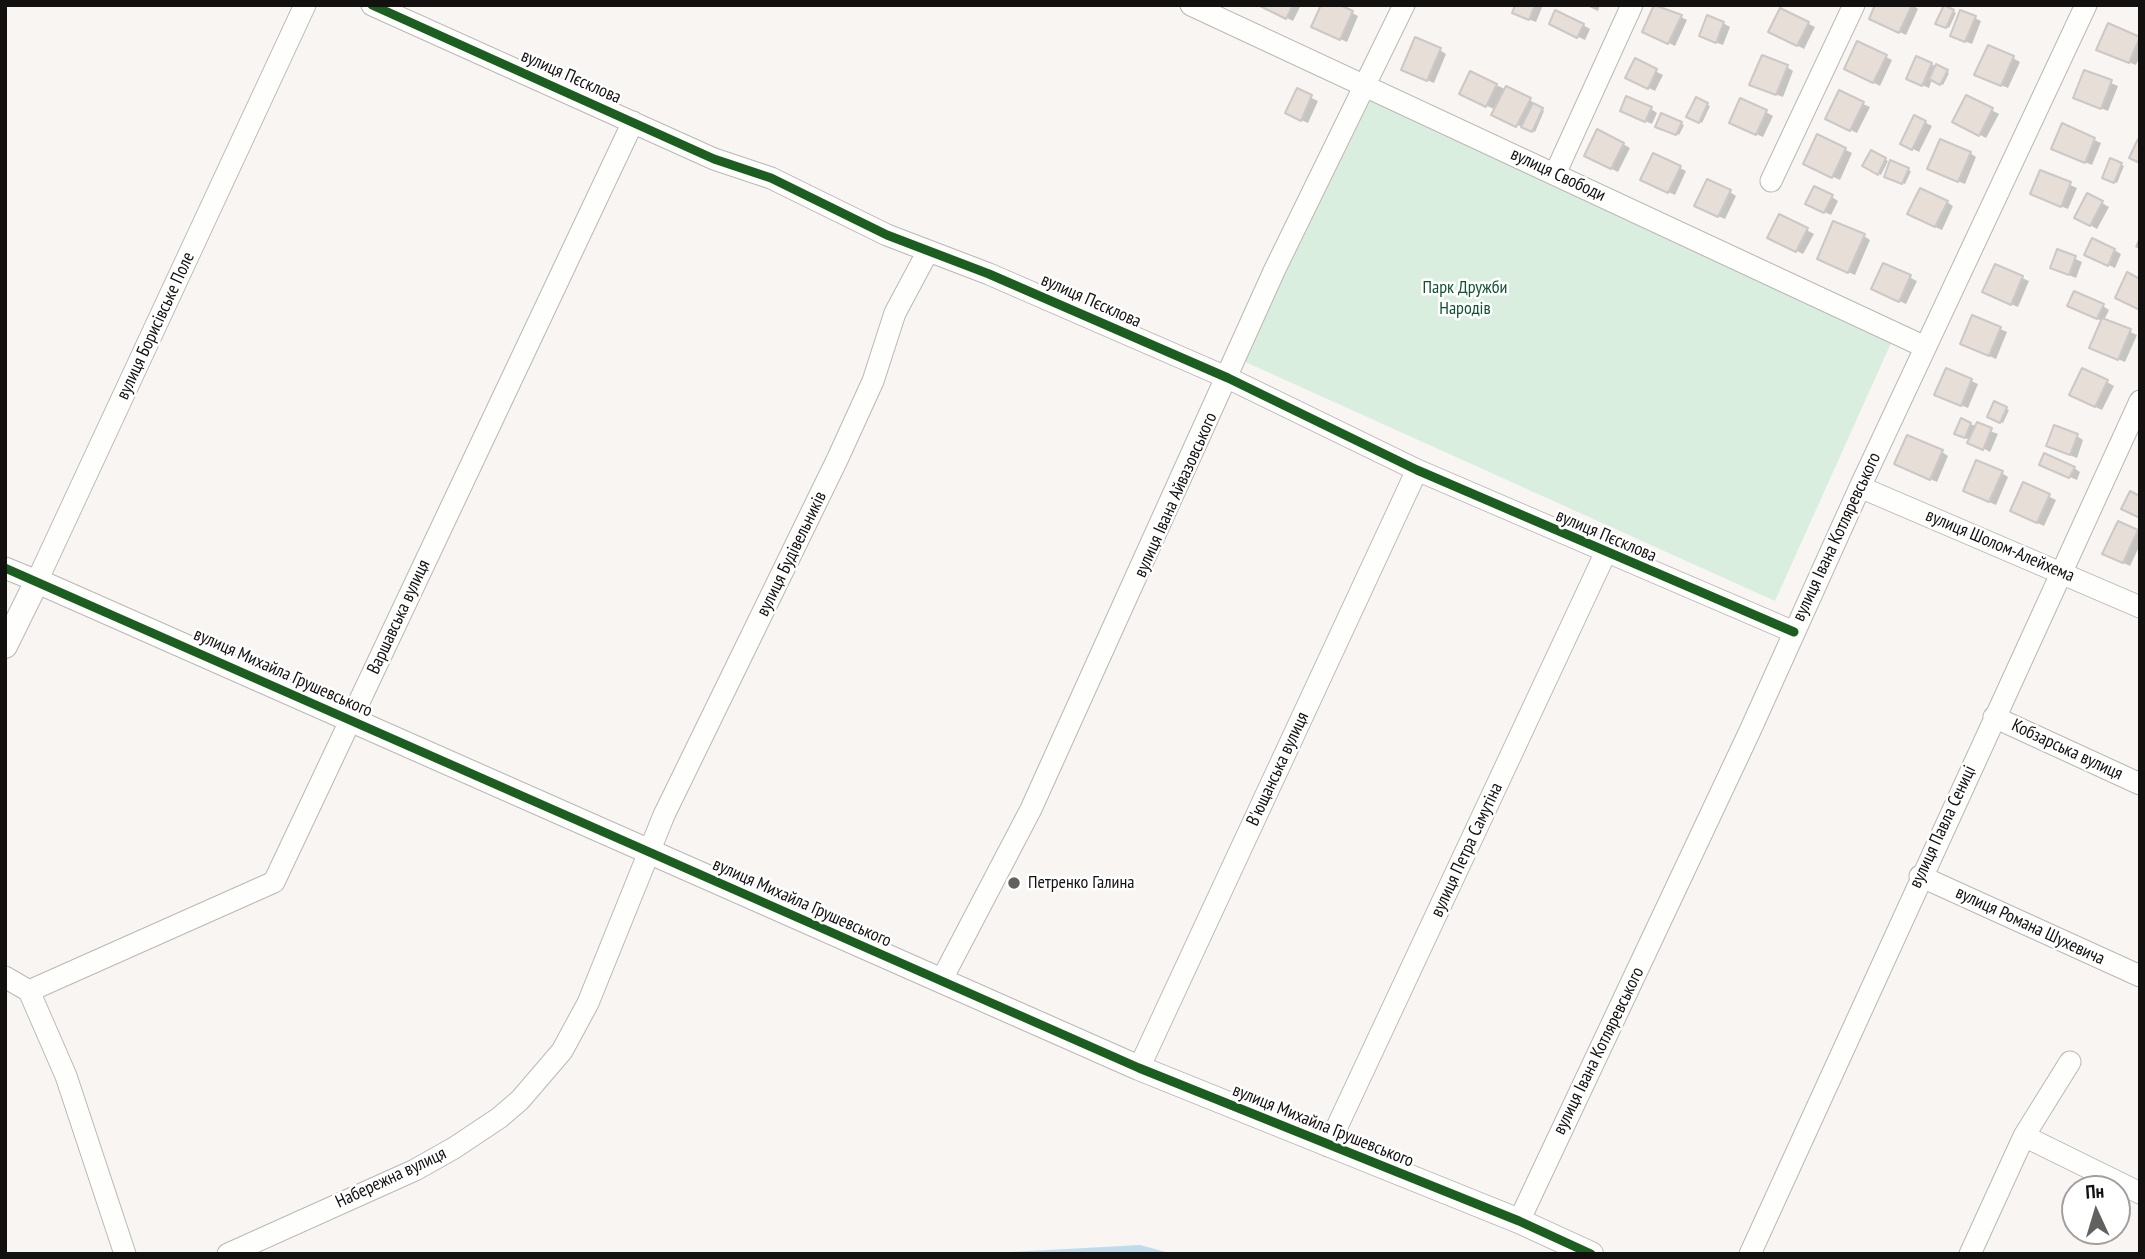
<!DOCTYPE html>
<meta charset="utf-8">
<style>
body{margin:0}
#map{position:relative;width:2145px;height:1259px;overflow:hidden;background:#f8f5f2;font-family:"PT Sans Narrow",sans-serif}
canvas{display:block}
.frame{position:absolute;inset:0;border:7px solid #131110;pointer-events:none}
.north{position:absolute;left:2061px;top:1175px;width:70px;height:70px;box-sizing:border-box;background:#fff;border:2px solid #a1a09f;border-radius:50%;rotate:356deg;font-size:19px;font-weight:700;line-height:28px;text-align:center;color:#131110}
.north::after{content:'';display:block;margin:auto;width:24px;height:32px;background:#63615f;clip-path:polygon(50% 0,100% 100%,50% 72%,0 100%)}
</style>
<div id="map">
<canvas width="2145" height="1259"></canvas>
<div class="frame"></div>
<div class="north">Пн</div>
</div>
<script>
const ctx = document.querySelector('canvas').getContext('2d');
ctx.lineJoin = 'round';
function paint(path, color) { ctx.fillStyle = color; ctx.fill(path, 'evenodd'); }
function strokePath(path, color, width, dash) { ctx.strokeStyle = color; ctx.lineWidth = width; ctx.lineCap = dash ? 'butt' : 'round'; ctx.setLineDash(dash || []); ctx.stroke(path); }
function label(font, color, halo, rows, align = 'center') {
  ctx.font = font + ' "PT Sans Narrow",sans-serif'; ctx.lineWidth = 5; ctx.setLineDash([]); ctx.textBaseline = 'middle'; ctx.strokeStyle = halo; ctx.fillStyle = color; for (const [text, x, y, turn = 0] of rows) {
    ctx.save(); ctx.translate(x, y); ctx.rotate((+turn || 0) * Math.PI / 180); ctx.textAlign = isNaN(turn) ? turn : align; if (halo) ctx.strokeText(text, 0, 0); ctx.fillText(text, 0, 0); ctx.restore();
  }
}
paint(new Path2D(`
 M1368 91 1896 332 1775 601 1241 360Z`), '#daeedf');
paint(new Path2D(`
 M1140 1245 1173 1254H975Z`), '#bfdbec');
paint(new Path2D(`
 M1261 5H1301L1293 21Z
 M1517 5H1543L1536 22 1520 16Z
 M1585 5H1600L1598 11Z
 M1656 5 1687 20 1675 46 1644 31Z
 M1877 5H1913L1918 9 1906 35 1878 22Z
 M1945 8 1956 13 1949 28 1938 23Z
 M1781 10 1815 27 1804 49 1777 35Z
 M1352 13 1358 16 1347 42 1320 30Z
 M1975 18 1981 21 1972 44 1959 39Z
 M1723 23 1730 27 1723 45 1707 39Z
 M1583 25 1590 29 1585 40 1557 27Z
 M2108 26 2140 39V56L2136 65 2105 53Z
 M1440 50 1446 54 1434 83 1410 73Z
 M1886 57 1892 60 1880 86 1853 72Z
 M2013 58 2020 62 2008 88 1983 78Z
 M1635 61 1663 75 1655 91 1634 81Z
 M1931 64 1949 73 1943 85 1932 79 1929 88 1915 82Z
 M1787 67 1793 71 1783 97 1758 88Z
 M2085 72 2118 86 2108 111 2082 101Z
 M1496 85 1530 100 1544 111 1535 132 1500 118 1496 110 1468 97Z
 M1297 91 1318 101 1308 123 1294 117Z
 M1967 97 1999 114 1986 138 1954 121Z
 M1696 100 1710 106 1702 123 1689 116Z
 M1863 104 1870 107 1857 133 1834 122Z
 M1651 109 1657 113 1652 124 1629 114Z
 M1766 112 1773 116 1763 137 1738 126Z
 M1662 115 1684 125 1679 135 1658 126Z
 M1915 117 1932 126 1919 152 1902 143Z
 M2063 126 2101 143 2092 165 2060 152Z
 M1818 137 1852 153 1840 180 1811 167Z
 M1623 144 1630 148 1618 172 1592 159Z
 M1871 152 1888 161 1881 175 1864 166Z
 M1970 153 1976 157 1965 184 1936 172Z
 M2111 161 2124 166 2117 183 2104 177Z
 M1891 163 1911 171 1905 184 1886 176Z
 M1680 168 1686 171 1675 195 1649 183Z
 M2041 172 2077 188 2068 209 2038 197Z
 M1730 192 1736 196 1725 219 1702 209Z
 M2088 195 2109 207 2097 229 2076 217Z
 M1832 197 1838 201 1831 215 1814 207Z
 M1947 202 1953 206 1942 230 1916 218Z
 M1780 216 1814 234 1803 254 1769 237Z
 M2140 235V249L2135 247Z
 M1864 236 1870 240 1855 275 1825 262Z
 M2114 250 2121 254 2115 268 2093 258Z
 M2058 251 2082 262 2076 278 2059 271Z
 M1884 265 1917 281 1906 304 1880 292Z
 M2022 278 2029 281 2018 307 1991 296Z
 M2103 306 2109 310 2104 320 2137 335 2125 362 2098 351 2102 321 2076 309Z
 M1973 317 2007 332 1996 359 1969 347Z
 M1947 370 1978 384 1968 408 1943 398Z
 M2107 382 2114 386 2102 410 2077 398Z
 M1995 403 2009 410 2003 423 1989 416Z
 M1962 421 1998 434 1990 452 1957 433Z
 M2077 436 2083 440 2077 458 2048 446Z
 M1942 452 1948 456 1937 482 1903 467Z
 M2048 468H2074L2080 472 2077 480Z
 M2002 473 2008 477 1996 505 1971 494Z
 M2024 484 2056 500 2044 526 2018 514Z
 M2119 523 2140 533V545L2130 566 2111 557Z`), '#0003');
const building = new Path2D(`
 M1258 5H1293L1286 19Z
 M1321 5H1340L1353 11 1340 40 1311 27Z
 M1515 5H1535L1529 20 1512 13Z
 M1654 5 1682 15 1668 44 1642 32Z
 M1875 5H1912L1899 33 1869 19Z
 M1944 5 1954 10 1946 28 1935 24Z
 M1780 8 1809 22 1797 46 1768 32Z
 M1555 10 1584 24 1577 38 1549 24Z
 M1960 10 1976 16 1965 42 1950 36Z
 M1707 15 1724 22 1716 43 1699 36Z
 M2108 23 2140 37 2129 63 2096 50Z
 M1415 37 1441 48 1427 81 1401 70Z
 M1857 41 1887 55 1873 83 1844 69Z
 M1988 45 2014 56 2001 86 1974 75Z
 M1762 55 1788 65 1776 95 1749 85Z
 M1916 56 1932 63 1922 86 1906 79Z
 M1635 58 1657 69 1648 89 1625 78Z
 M1936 64 1948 70 1940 85 1929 79Z
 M2084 70 2112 80 2101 109 2073 98Z
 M1470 71 1497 84 1486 107 1459 94Z
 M1506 86 1531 98 1516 127 1491 115Z
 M1297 88 1312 95 1301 121 1285 113Z
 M1839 90 1864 102 1850 131 1825 119Z
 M1966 95 1993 108 1979 136 1952 122Z
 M1626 96 1652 107 1645 122 1620 111Z
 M1696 97 1708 103 1699 123 1686 117Z
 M1740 98 1767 110 1756 135 1729 123Z
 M1533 103 1543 108 1532 132 1521 127Z
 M1661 113 1682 122 1676 135 1655 127Z
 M1914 115 1926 121 1912 150 1900 144Z
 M2062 123 2095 138 2085 163 2051 149Z
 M1597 129 1624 143 1611 169 1584 156Z
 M1817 134 1846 148 1832 178 1803 164Z
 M1940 139 1971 152 1958 182 1927 169Z
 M2138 139 2140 140V163L2129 158Z
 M1871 150 1886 158 1878 175 1862 166Z
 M1653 153 1681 166 1668 193 1640 180Z
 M2110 158 2122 163 2114 183 2102 178Z
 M1890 160 1909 168 1902 184 1884 177Z
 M2040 170 2071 182 2061 207 2030 194Z
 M1707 179 1731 190 1718 217 1694 206Z
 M1814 186 1833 195 1824 213 1805 204Z
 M1920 188 1948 201 1935 227 1907 214Z
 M2087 193 2103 201 2090 226 2074 218Z
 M1779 214 1808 228 1796 252 1767 238Z
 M1833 221 1865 234 1848 273 1817 259Z
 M2092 238 2115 249 2108 266 2084 255Z
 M2057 249 2076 256 2069 275 2050 268Z
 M1883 263 1911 275 1899 302 1871 289Z
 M1995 264 2023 276 2011 305 1982 292Z
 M2127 272 2140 279V310L2115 298Z
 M2074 291 2104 304 2097 319 2067 306Z
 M1972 315 2001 327 1989 356 1960 344Z
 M2102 318 2131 329 2118 360 2089 348Z
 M1946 368 1972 379 1961 406 1934 395Z
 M2082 368 2108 380 2095 407 2069 395Z
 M1994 401 2007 407 2000 423 1987 417Z
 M1961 418 1971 423 1965 438 1954 434Z
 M1977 422 1992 428 1983 450 1967 443Z
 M2054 425 2078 434 2070 455 2046 446Z
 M1907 435 1943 450 1930 480 1894 464Z
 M2044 453 2075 467 2069 478 2039 465Z
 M1976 460 2003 471 1989 502 1963 491Z
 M2023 482 2050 494 2037 523 2010 511Z
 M2130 491 2140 496V518L2121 509Z
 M2118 521 2138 530 2123 563 2102 554Z`);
paint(building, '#e7ded8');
strokePath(building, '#cbc8c7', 2);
const minor = new Path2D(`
 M372 5 714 159 771 178 887 235 989 274 1228 378 1417 470 1794 632
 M1191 5 1925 347
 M1555 174 1632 5
 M1771 181 1854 5
 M1860 487 2140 607
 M5 568 37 581 305 5
 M1994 717 2140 784
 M1920 876 2140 976
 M5 977 29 991 274 882 633 122
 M941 981 1031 809 1275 269 1404 5
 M29 991 66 1076 125 1254
 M1139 1068 1417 470
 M2024 1136 2140 1193
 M1328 1146 1605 554
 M1519 1221 1749 733 1860 487 2086 5
 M228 1254 415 1170 454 1148 499 1118 520 1100 562 1051 588 1003 664 815 837 460 873 381 895 313 927 253
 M1750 1254 2140 401
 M1970 1254 2024 1136 2070 1062`);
const tertiary = new Path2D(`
 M5 646 37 581 1139 1068 1519 1221 1591 1254`);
strokePath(minor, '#bab8b6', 23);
strokePath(tertiary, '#bab8b6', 26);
strokePath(minor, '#fefefd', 21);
strokePath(tertiary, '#fefefd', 24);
strokePath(new Path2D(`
 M372 5 714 159 771 178 887 235 989 274 1228 378 1417 470 1794 632
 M5 568 1139 1068 1519 1221 1591 1254`), '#1b5e20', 9);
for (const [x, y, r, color] of [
 [1014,883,7,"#63615f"]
]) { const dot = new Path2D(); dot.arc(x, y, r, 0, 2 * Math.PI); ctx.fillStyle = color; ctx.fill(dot); strokePath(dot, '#fff', 2.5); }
label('18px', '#131110', '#fff', [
 ["вулиця Пєсклова",571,77,24],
 ["вулиця Свободи",1558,175,25],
 ["вулиця Пєсклова",1091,301,24],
 ["вулиця Борисівське Поле",156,326,-65],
 ["вулиця Івана Айвазовського",1176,495,-66],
 ["вулиця Пєсклова",1606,536,23],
 ["вулиця Івана Котляревського",1837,537,-65],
 ["вулиця Шолом-Алейхема",2000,546,23],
 ["вулиця Будівельників",792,554,-64],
 ["Варшавська вулиця",399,617,-65],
 ["вулиця Михайла Грушевського",283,673,24],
 ["Кобзарська вулиця",2067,750,25],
 ["В'ющанська вулиця",1278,769,-65],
 ["вулиця Павла Сениці",1943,827,-65],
 ["вулиця Петра Самутіна",1467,850,-65],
 ["вулиця Михайла Грушевського",802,903,24],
 ["вулиця Романа Шухевича",2030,926,25],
 ["вулиця Івана Котляревського",1599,1051,-64],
 ["вулиця Михайла Грушевського",1323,1126,22],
 ["Набережна вулиця",391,1178,-25]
]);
label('18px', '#105232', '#fff', [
 ["Парк Дружби",1465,288],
 ["Народів",1465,309]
]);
label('18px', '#131110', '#fff', [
 ["Петренко Галина",1028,883]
], 'left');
</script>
